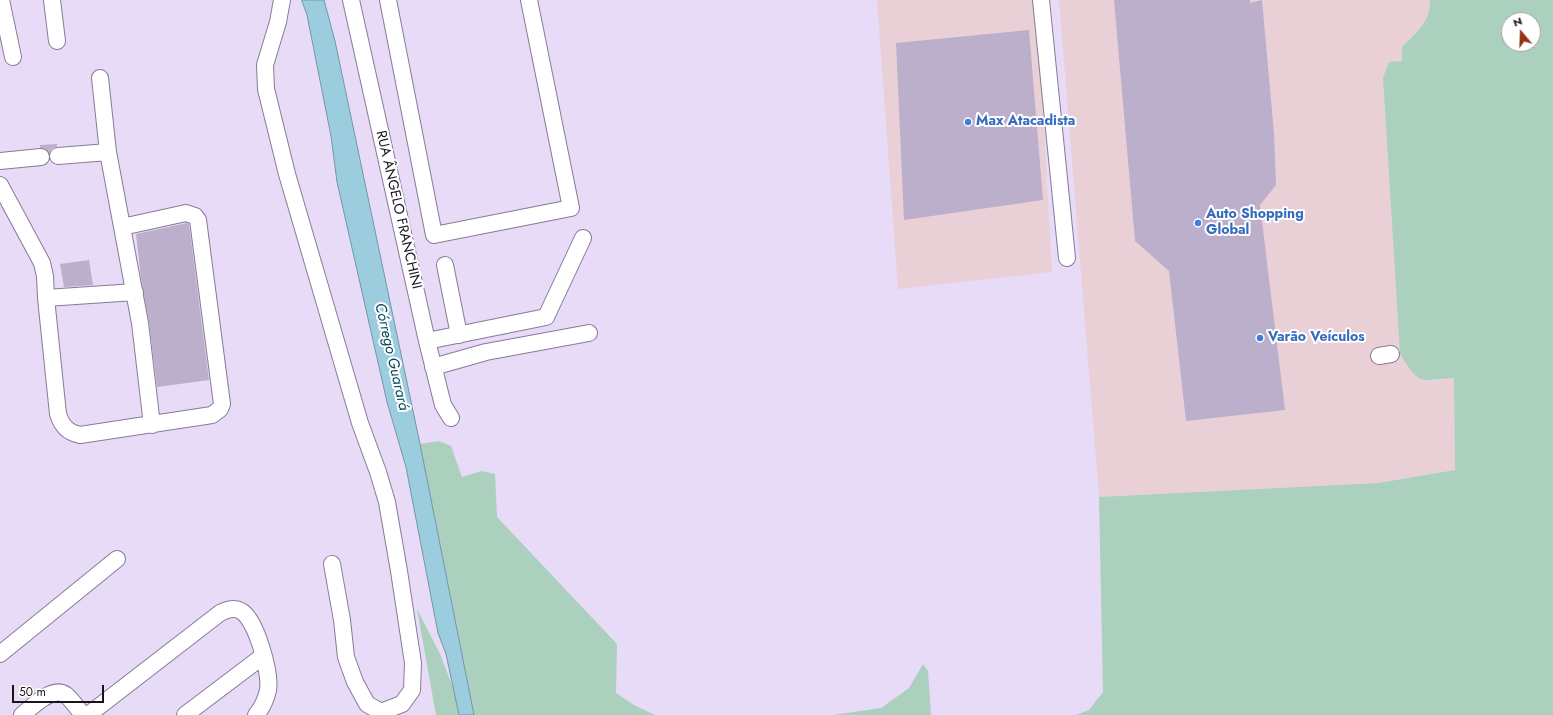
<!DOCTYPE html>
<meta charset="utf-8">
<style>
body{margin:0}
#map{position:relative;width:1553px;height:715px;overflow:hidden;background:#e7dbf8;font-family:Jost,sans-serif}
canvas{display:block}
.north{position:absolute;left:1501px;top:12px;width:40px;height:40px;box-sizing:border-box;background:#fff;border:1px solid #a3a1a5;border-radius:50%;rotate:341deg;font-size:11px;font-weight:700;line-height:16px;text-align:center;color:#18141d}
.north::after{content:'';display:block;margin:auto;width:14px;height:18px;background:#98310f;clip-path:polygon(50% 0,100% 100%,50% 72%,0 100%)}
.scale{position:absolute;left:12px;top:685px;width:92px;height:18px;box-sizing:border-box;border:2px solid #18141d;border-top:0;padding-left:5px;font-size:12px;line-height:14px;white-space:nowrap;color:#18141d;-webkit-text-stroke:3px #fff;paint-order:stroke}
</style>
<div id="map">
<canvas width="1553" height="715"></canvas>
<div class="north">N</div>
<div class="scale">50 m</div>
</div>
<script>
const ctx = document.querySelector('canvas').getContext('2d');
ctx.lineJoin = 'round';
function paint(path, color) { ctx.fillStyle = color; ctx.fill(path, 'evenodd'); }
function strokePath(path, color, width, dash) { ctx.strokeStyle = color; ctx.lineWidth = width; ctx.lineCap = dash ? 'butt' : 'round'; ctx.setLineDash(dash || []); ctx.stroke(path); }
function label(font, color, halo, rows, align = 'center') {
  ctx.font = font + ' Jost,sans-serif'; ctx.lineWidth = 4; ctx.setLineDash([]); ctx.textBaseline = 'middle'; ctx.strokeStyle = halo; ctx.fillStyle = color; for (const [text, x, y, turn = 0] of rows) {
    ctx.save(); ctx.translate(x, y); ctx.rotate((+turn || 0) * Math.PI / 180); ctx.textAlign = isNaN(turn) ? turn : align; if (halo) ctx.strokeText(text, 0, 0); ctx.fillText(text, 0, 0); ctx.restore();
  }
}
paint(new Path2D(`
 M877 0H1033L1040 56 1052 272 898 289Z
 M1059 0H1430V9L1426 21 1402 47V61L1389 62 1383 78 1400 354 1429 381 1454 378 1455 470 1378 483 1099 497Z`), '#e9d0d7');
paint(new Path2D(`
 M1430 0H1553V715H1076L1089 710 1103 692 1099 497 1378 483 1455 470 1454 378C1418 380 1421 387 1400 354L1383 78 1389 62 1402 61V47C1416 32 1431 22 1430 0ZM1509 20H1533V44H1509Z
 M439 441 451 446 462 477 482 471 495 474 497 517 617 644 616 693 634 705 655 715H474L420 444Z
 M417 609 440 654 454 690 459 715H436Z
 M923 664 928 671 931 715H833L881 708 909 688Z`), '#abd0bd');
const water = new Path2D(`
 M302 0H324L335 41 420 444 474 715H459L446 654 438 633 406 467 387 402 337 182 331 136 307 15Z`);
paint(water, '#9ccdde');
strokePath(water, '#7496a4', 1);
paint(new Path2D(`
 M1114 0H1250V3L1262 0 1274 133 1276 185 1260 205 1285 410 1186 421 1169 271 1135 241Z
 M1029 30 1043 200 904 220 896 43Z
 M57 144V147L52 148 49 153 45 149 40 148V145Z
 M187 223 189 224 209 380 157 387 149 322 141 278 136 234Z
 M89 260 93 285 64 287 60 264Z`), '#bbafcb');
const minor = new Path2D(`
 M1 0 13 57
 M52 0 57 41
 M282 0 278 22 265 65 266 89 287 174 360 423 378 472 387 502 399 571 413 663 412 690 402 704 381 712 367 704 355 682 346 657 342 620 332 564
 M351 0 427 341 443 405 451 418
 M388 0 434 235 571 208 529 0
 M1041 0 1067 258
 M100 78 108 152 140 323 152 425
 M58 156 108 152
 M0 161 41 157
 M0 185 42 263 45 276 46 298 58 414C62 426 67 432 80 435L212 415 220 409 222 404 198 220 195 216 186 213 122 227
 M445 265 459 335
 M46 298 135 292
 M427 341 546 317 583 238
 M1379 356 1391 354
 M433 367 486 352 589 333
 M0 654 117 559
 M22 715C32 707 53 685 66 695 72 700 78 709 83 715
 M88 715 220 613C226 610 234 607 241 611 256 619 271 673 268 690 266 699 262 708 256 715
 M185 715 263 656`);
strokePath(minor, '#877b96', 18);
strokePath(minor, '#fff', 16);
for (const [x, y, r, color] of [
 [968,122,4,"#3f7fe0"],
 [1198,223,4,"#3f7fe0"],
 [1260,338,4,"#3f7fe0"]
]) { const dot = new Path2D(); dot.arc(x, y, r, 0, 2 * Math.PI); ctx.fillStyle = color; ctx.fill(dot); strokePath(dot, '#fff', 1.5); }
label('bold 14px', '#366cbe', '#fff', [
 ["Max Atacadista",976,122],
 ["Auto Shopping",1206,215],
 ["Global",1206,231],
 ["Varão Veículos",1268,338]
], 'left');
label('14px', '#18141d', '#fff', [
 ["RUA ÂNGELO FRANCHINI",398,210,77]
]);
label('italic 15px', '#00495b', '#fff', [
 ["Córrego Guarará",391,357,77]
]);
</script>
